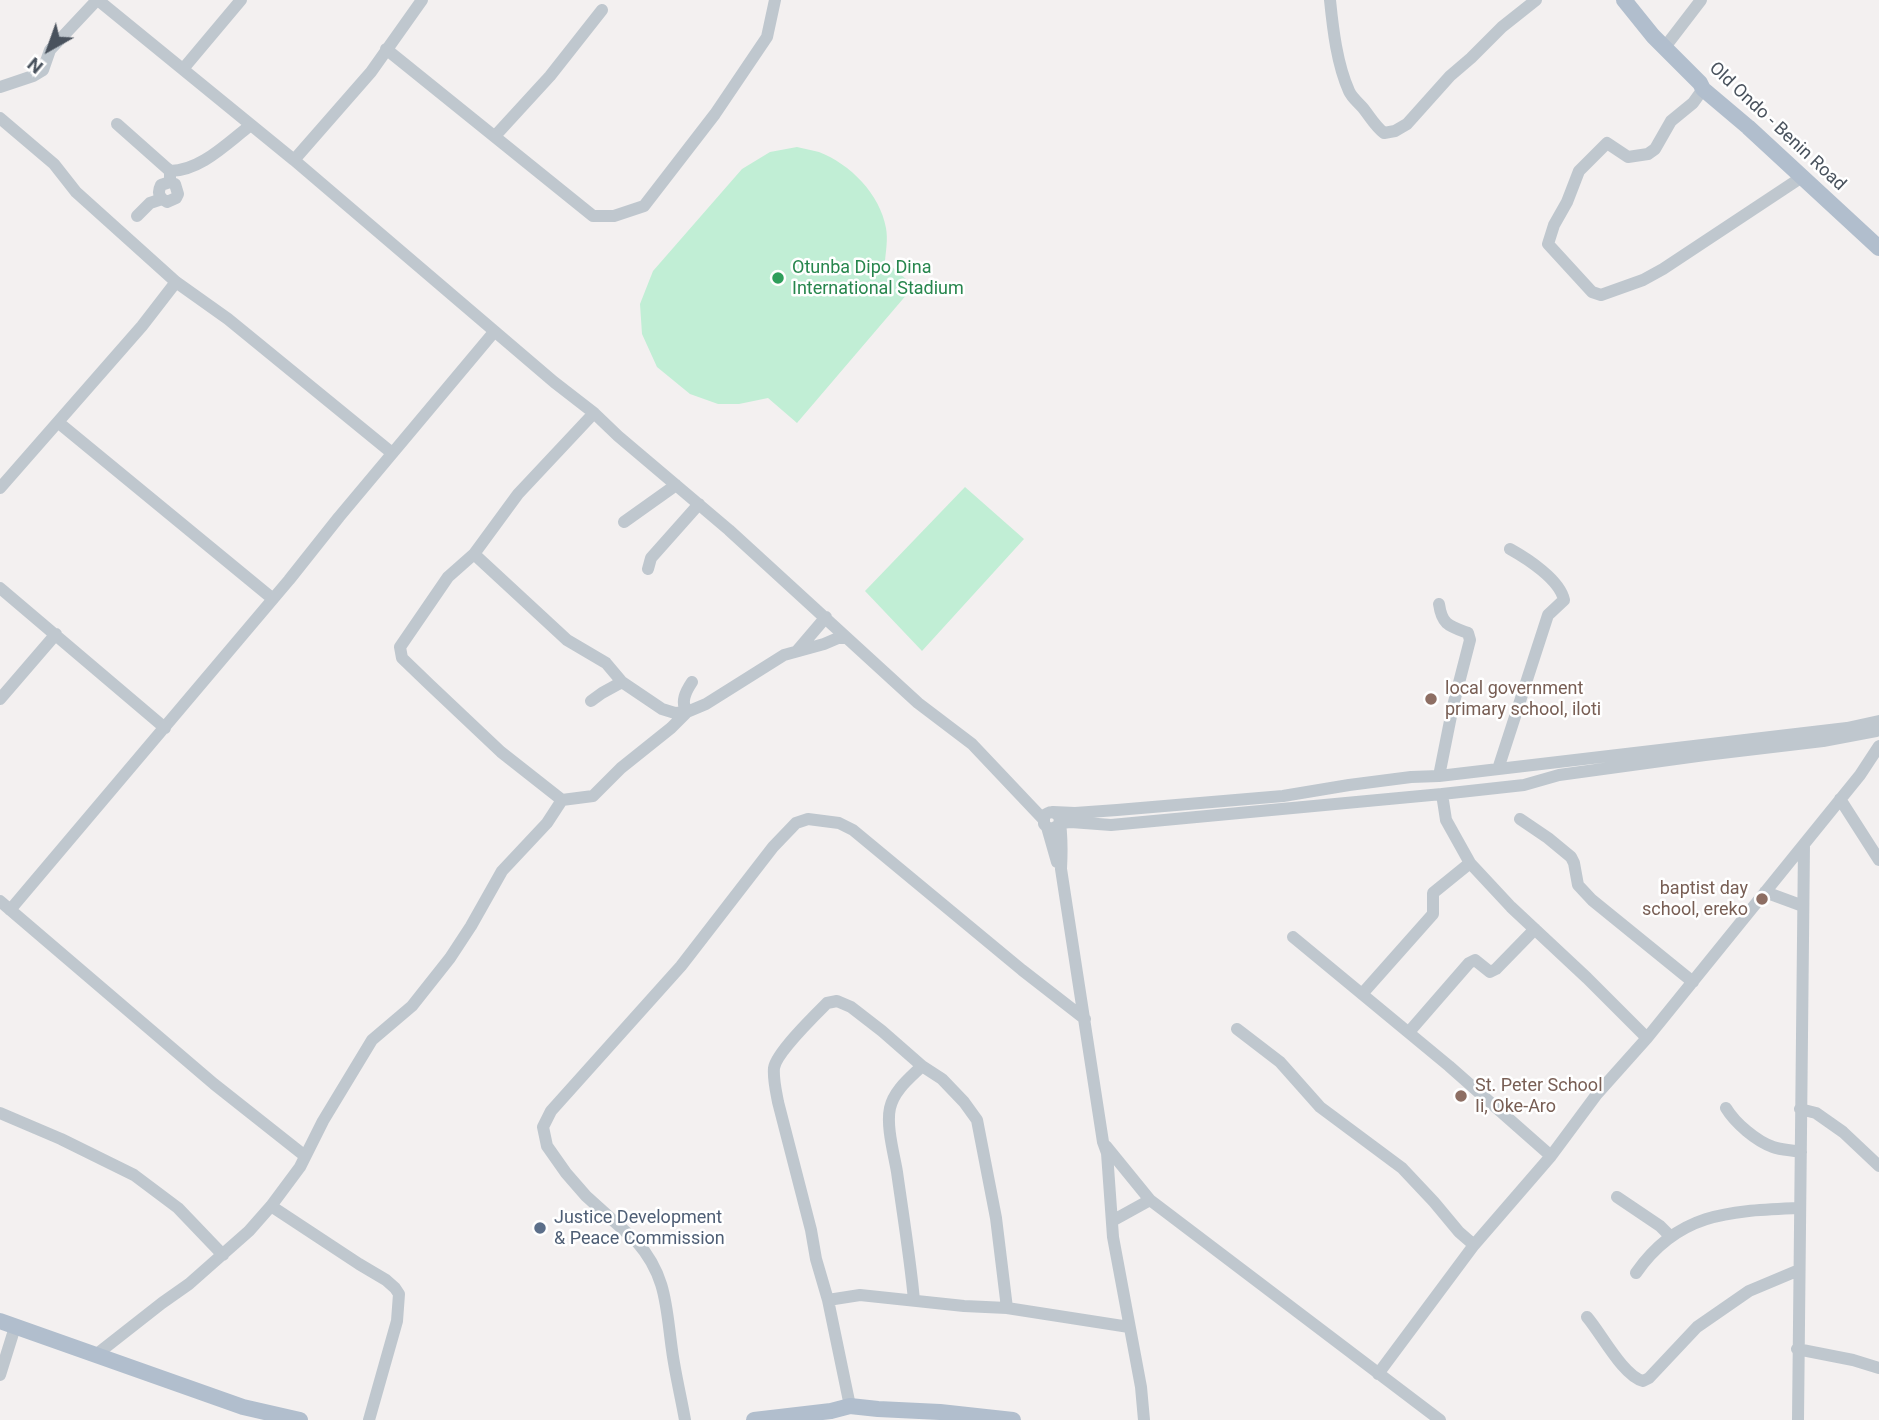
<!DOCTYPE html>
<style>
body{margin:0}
#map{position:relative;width:1879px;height:1420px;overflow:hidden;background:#f3f0f0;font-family:Roboto,sans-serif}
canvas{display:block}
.north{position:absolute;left:14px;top:14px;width:70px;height:70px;-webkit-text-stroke:5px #fff;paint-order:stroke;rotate:220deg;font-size:19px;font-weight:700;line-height:28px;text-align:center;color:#49525d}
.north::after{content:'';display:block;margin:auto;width:24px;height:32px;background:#49525d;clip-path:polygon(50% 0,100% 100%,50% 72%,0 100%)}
</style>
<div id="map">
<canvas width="1879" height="1420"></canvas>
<div class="north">N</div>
</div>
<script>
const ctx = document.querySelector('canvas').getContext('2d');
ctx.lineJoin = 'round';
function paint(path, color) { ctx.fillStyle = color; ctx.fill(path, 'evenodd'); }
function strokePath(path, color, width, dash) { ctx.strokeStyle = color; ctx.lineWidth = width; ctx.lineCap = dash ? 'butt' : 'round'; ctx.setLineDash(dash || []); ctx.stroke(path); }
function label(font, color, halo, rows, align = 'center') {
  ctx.font = font + ' Roboto,sans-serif'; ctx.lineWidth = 5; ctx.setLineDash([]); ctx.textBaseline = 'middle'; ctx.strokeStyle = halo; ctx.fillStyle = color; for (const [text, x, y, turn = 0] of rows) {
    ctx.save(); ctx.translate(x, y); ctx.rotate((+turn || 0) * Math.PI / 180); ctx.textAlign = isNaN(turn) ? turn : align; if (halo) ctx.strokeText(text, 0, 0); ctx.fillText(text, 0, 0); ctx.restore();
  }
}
paint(new Path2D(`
 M797 147C804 149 812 150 819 152 850 164 880 194 886 228 888 239 886 250 885 261L914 286 797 423 768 398 739 404H718L690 394 657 367 642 334 640 304 653 271 742 169 770 152Z
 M965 487 1024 539 922 651 865 591Z`), '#c1eed5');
strokePath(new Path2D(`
 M98 0 294 160 554 382 594 413 618 436 729 530 918 703 972 744 1043 819
 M1330 0C1333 30 1337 64 1349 91 1352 98 1359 103 1363 108 1371 118 1375 126 1384 133L1395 131 1407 124 1450 76 1471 58 1502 27 1536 0
 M1665 47 1701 0
 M386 49 593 216H614L644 206 715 114 767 37 775 0
 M183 69 241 0
 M0 87 33 76 43 70 50 50 97 0
 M1703 89 1693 103 1671 121 1655 149 1648 154 1628 157 1607 143 1579 171 1567 202 1554 225 1548 244 1592 292 1601 295 1643 280 1663 269 1802 177
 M0 118 54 164 76 192 176 282 228 319 392 453
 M117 124 170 171C201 171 228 142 251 125
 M495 136 550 76 602 10
 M294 160 371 72 422 0
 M170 182 161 185C157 193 159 198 167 202L176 198 178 194 175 184 170 182V171
 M137 216 150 203 162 199
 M59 423 273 599
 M0 488 142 326 176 282
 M624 522 676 485
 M474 554 567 640 606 663 622 682 662 709 675 713 687 712C680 702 686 691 692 682
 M648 569 651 558 699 504
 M0 588 165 728
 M797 651 826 617
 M0 699 56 634
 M591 701 602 693 622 682
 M1498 769 1548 615 1564 600C1560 580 1528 559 1510 549
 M1439 776 1453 706 1470 640 1468 633C1449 626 1442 625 1439 604
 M1442 794 1446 820 1470 863 1511 907 1587 978 1647 1038
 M1840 799 1879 860
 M562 800 501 752 429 684 402 658 400 647 448 577 474 554 518 494 594 413
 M1053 812 1075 813 1117 810 1283 796 1349 785 1411 777 1439 776 1847 728 1879 721
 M1520 819 1548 838 1571 857 1574 863 1578 885 1592 900 1693 982
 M1060 823 1071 822 1111 825 1442 794 1524 785 1559 775 1705 755 1823 741 1876 731
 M1059 825 1052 829 1047 827 1044 824V816C1049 811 1054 811 1059 816 1062 833 1062 851 1061 869L1103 1142 1107 1153 1113 1237 1141 1387 1144 1420
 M1047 827 1057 862
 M1765 892 1803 906
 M0 901 214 1084 305 1156
 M10 910 289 580 339 517 494 332
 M1293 937 1449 1066 1551 1156
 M1362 994 1433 914V893L1470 863
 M1237 1029 1280 1062 1320 1107 1402 1168 1434 1202 1459 1232 1474 1245
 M1409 1032 1469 963 1475 960 1490 972 1496 969 1535 929
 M1726 1108C1735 1123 1756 1141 1773 1147 1781 1150 1792 1150 1801 1152
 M1800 1109 1816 1113 1843 1132 1879 1166
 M0 1113 61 1139 134 1175 178 1208 223 1255
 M1106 1146 1150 1200 1440 1420
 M1617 1197 1660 1226 1670 1236
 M271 1206 359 1264 386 1280 395 1288 399 1294 397 1321 369 1420
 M1112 1221 1150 1200
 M1636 1273C1679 1211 1732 1211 1800 1208
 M828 1300 860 1295 964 1306 1007 1308 1129 1327
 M914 1300C910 1257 903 1215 897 1172 894 1154 886 1126 890 1108 894 1090 910 1078 922 1066
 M1587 1317C1601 1333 1623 1376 1643 1381L1649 1378 1697 1327 1749 1291 1799 1270
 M1797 1349 1853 1360 1879 1368
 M97 1354 162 1303 189 1284 249 1231 271 1206 300 1167 323 1121 372 1040 412 1006 450 958 471 926 502 871 547 823 562 800 593 796 621 768 671 728 687 712 706 704 784 655 824 644 838 638H847
 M1378 1374 1474 1245 1551 1156 1597 1094 1647 1038 1860 775 1879 746
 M0 1375 15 1327
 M850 1406 828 1300 816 1259 811 1230 778 1102C776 1091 773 1079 774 1068 776 1053 815 1015 827 1003L837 1001 851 1007 882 1031 922 1066 942 1079 964 1102 977 1120 996 1218 1007 1308
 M685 1420C681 1397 675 1373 672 1350 666 1308 667 1276 637 1242L586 1196 566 1173 547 1146 543 1127 551 1111 681 966 773 847 796 823 808 819 839 823 853 830 1022 970 1085 1019
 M1798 1420 1804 844`), '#bfc7ce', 12);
strokePath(new Path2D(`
 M1624 0 1653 36 1700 83 1703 89 1748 127 1879 248
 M0 1321 243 1407 300 1420
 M754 1420 831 1411 850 1406 878 1409 940 1412 1013 1420`), '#b1becd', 16);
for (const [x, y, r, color] of [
 [778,278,7,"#2e9e5b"],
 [1431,699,7,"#8d6e63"],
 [1762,899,7,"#8d6e63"],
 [1461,1096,7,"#8d6e63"],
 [540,1228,7,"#5c6f8a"]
]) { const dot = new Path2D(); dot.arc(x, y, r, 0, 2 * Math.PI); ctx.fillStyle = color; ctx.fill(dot); strokePath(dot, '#fff', 2.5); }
label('18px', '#49525d', '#fff', [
 ["Old Ondo - Benin Road",1777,127,43]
]);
label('18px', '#27864d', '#fff', [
 ["Otunba Dipo Dina",792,268],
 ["International Stadium",792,289]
], 'left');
label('18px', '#785e54', '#fff', [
 ["local government",1445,689],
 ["primary school, iloti",1445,710],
 ["baptist day",1748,889,"right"],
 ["school, ereko",1748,910,"right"],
 ["St. Peter School",1475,1086],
 ["Ii, Oke-Aro",1475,1107]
], 'left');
label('18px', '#4e5e75', '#fff', [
 ["Justice Development",554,1218],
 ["& Peace Commission",554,1239]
], 'left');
</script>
